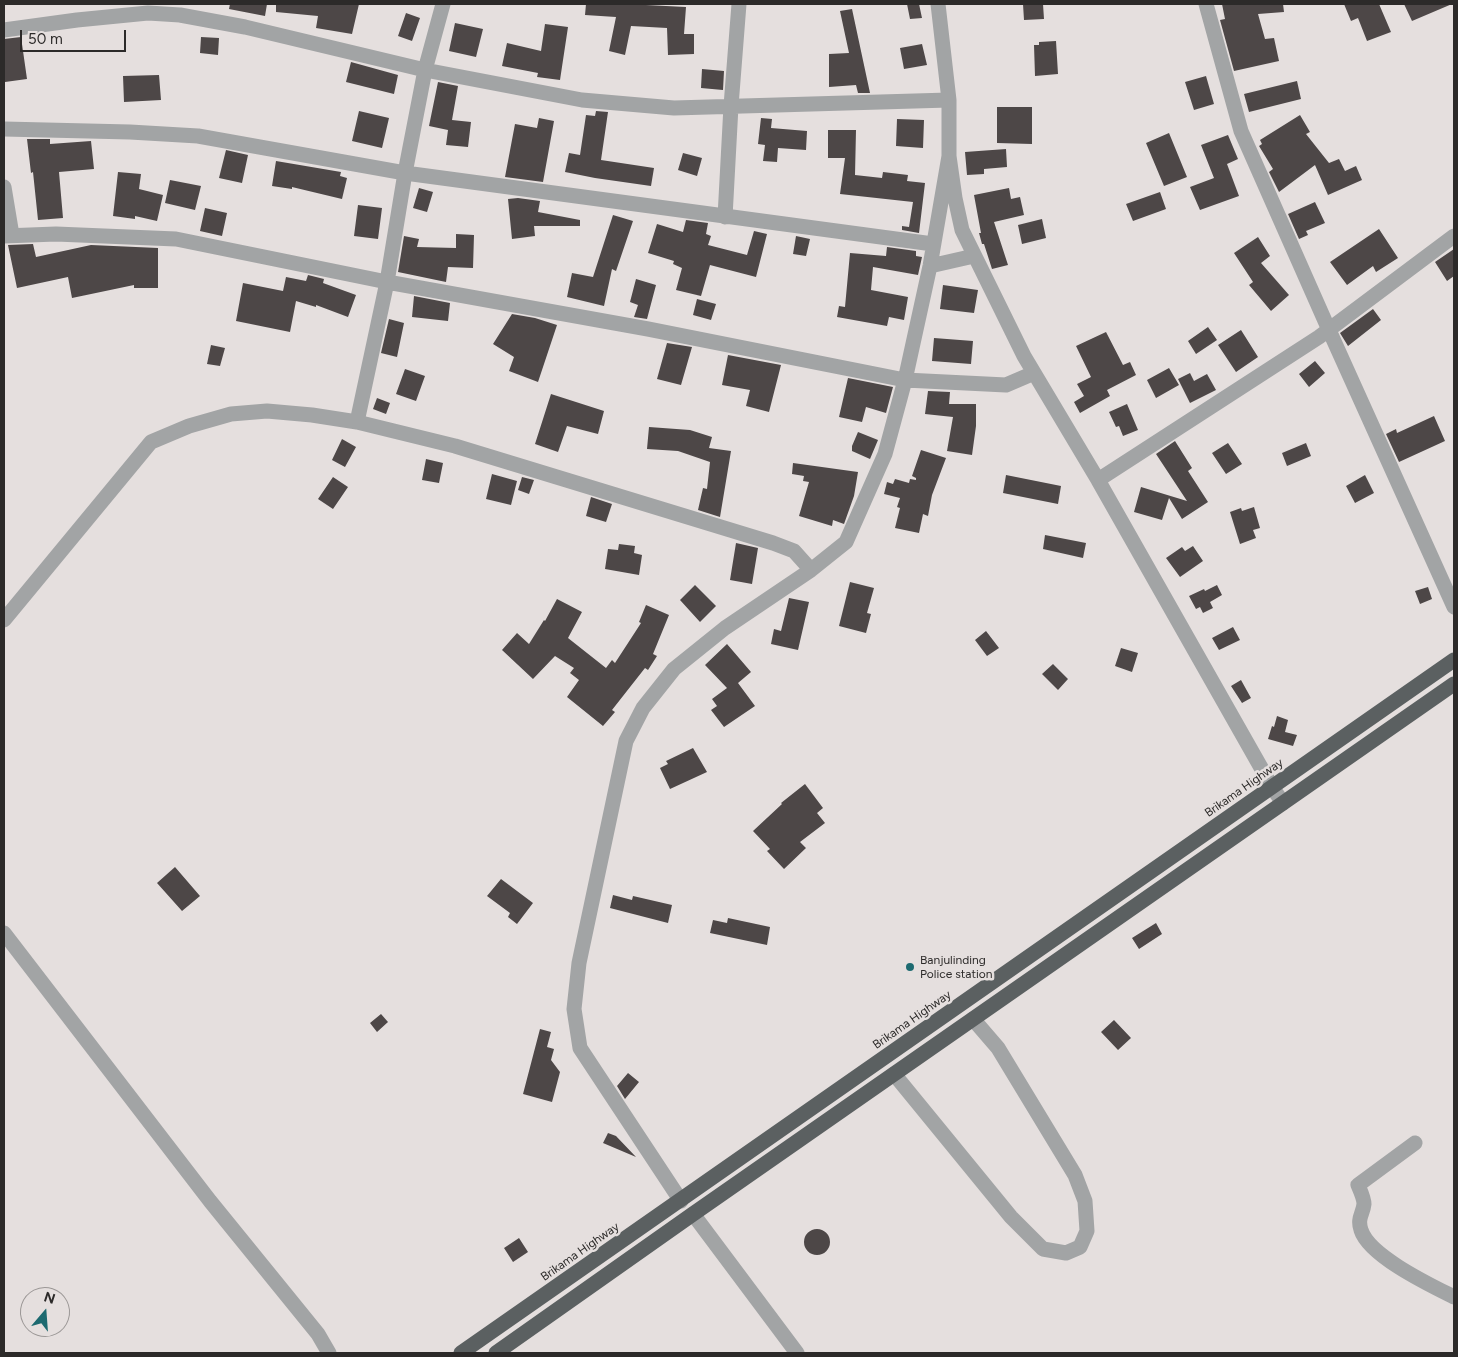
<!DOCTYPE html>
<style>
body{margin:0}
#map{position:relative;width:1458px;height:1357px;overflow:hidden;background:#e5dfde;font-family:Figtree,sans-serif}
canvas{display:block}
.frame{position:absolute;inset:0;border:5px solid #2c2a29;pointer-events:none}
.north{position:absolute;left:20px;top:1287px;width:50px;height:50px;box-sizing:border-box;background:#e5dfde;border:1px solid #9b9796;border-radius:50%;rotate:18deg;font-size:14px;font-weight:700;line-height:20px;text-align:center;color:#2c2a29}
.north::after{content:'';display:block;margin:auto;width:18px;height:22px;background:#1d6a70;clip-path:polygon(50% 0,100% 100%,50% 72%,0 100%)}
.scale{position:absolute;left:20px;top:30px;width:106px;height:22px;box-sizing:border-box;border:2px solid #2c2a29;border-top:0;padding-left:6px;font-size:15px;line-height:18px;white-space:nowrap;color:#2c2a29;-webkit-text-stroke:4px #e5dfde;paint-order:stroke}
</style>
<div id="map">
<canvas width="1458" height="1357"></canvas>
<div class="frame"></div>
<div class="north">N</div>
<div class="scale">50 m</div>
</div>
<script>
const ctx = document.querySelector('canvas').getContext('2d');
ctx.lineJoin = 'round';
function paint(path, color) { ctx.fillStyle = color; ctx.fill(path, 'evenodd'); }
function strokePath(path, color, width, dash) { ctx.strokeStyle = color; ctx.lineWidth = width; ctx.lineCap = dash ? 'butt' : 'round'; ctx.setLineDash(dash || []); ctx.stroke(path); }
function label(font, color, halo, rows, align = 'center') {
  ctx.font = font + ' Figtree,sans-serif'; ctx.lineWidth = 5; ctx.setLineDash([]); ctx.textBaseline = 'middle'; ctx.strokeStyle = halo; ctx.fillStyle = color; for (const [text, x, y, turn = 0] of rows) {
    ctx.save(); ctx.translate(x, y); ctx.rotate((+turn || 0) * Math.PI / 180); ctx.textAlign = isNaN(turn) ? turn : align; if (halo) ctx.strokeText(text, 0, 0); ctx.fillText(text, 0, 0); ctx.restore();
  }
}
paint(new Path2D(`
 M230 4H267L265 16 229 9Z
 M276 4H359L352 34 316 28 318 16 276 12Z
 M586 4H626L686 7 684 34H694V54L668 55 667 28 631 26 625 55 609 51 616 17 585 15Z
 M907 4H919L922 18 910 19Z
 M1023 4H1043L1044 19 1024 20Z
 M1222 4H1283L1284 12 1258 14 1265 39 1274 38 1279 61 1234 71 1220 20 1225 19Z
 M1344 4H1379L1391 32 1367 41 1358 18 1351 21Z
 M1404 4H1452L1412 21Z
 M852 9 870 93H858L856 85 829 87V54L849 53 840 11Z
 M406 13 420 18 412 41 398 36Z
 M455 23 483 29 476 57 449 51Z
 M545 24 568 27 560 80 537 77 538 73 502 66 507 43 541 51Z
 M21 37 27 79 5 82 4 39Z
 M201 37 219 38 218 55 200 53Z
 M1056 41 1058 74 1035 76 1034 45H1039V42Z
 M922 44 927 65 904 69 900 48Z
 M351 62 398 75 394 94 346 82Z
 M702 69 724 71 723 90 701 88Z
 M159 75 161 100 124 102 123 76Z
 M1206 76 1214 104 1194 110 1185 82Z
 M1297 81 1301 99 1249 112 1244 94Z
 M438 82 458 86 452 120 471 122 468 147 446 145 448 130 429 126Z
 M997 107H1032V144L997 143Z
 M359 111 389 118 382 148 352 141Z
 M596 111 608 112 601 160 654 168 651 186 595 178 565 172 569 153 580 155 586 115 595 116Z
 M1300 115 1310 132 1306 134 1329 163 1339 159 1345 171 1356 166 1362 180 1328 195 1315 165 1279 192 1269 172 1273 169 1259 146 1262 144 1260 140Z
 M539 118 554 121 543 182 505 177 515 124 537 128Z
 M761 118 772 119 771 128 807 131 806 150 778 148 777 162 763 161 765 145 758 144Z
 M897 119 924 120 923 148 896 146Z
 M828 130H856L855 175 882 178 883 172 908 175 907 181 925 183 919 233 902 230V226L909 227 913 202 840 194 845 158H828Z
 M1169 133 1187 177 1164 186 1146 143Z
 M1228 135 1238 159 1227 164 1239 196 1200 210 1190 187 1214 178 1201 145Z
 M27 139H50V144L91 141 94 169 59 172 63 218 38 220 33 172 31 173Z
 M1006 149 1007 167 984 169V174L967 175 965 152Z
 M226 150 248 155 242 183 219 178Z
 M683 153 702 158 697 176 678 170Z
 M276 161 341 172 340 176 347 178 342 199 292 187V189L272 186Z
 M118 172 141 174 139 189 163 195 157 221 135 216V219L113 216Z
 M170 180 201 186 195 210 165 203Z
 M419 188 433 192 427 212 413 208Z
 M1009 188 1011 199 1020 197 1024 215 994 222 1008 265 992 269 984 244H982L979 233H981L974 195Z
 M1160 192 1166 209 1133 221 1126 204Z
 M518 198 540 201 538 212 580 220V226H534L535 236 512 239 508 199Z
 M1315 202 1325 223 1306 231 1308 235 1299 239 1288 214Z
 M358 205 382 208 378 239 354 236Z
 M205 208 227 213 222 236 200 231Z
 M613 215 633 221 616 271 612 269 604 306 567 297 572 273 593 277Z
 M1042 219 1046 238 1022 244 1018 225Z
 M686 220 708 223 706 234 711 236 708 245 747 255 754 231 767 234 756 277 710 265 701 296 676 290 682 268 673 264 674 261 648 253 657 224 683 232Z
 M1379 229 1398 258 1376 272 1373 266 1347 285 1330 262Z
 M456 234 474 235 473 268 448 267 446 282 398 272 404 236 419 239 417 247 456 248Z
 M796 236 810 239 806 256 793 254Z
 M1258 237 1270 256 1261 263 1289 295 1271 311 1249 285 1253 282 1234 253Z
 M33 244 36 257 91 245 158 248V288H134V285L72 298 68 277 17 288 8 245Z
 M887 247 916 251V256L922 257 918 275 873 267 871 290 908 297 904 320 889 317 887 326 837 317 839 306 845 307 850 253 886 256Z
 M1454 249V276L1447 281 1435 262Z
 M308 275 324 279 323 283 356 295 348 317 316 305V307L296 301 290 332 236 321 243 283 283 291 286 277 306 281Z
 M636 279 656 285 647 319 634 317 638 305 630 302Z
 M943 285 978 290 974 313 940 309Z
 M414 296 450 303 448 321 412 317Z
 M697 299 716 304 711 320 693 315Z
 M1373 309 1381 320 1348 346 1340 333Z
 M512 314 535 318 557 325 538 382 509 371 514 357 493 344Z
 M389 319 404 323 397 357 381 353Z
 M1208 327 1217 340 1196 354 1188 341Z
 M1241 330 1258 357 1236 372 1218 345Z
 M1106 332 1123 365 1130 362 1136 375 1107 390 1110 396 1080 413 1074 402 1084 396 1077 384 1091 377 1076 346Z
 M934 338 973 341 971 364 932 361Z
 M667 343 692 347 681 385 657 379Z
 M211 345 225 348 220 366 207 364Z
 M728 355 781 365 769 412 746 406 750 390 722 385Z
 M1315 361 1325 373 1309 387 1299 374Z
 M1169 368 1179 385 1156 398 1147 380Z
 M405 369 425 376 416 401 396 394Z
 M1190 373 1194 381 1207 374 1216 390 1190 403 1178 379Z
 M848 378 893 387 886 413 866 407 862 422 839 417Z
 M928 391 950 392 949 404H976V426L972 455 947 451 953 417 925 414Z
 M551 394 604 411 598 434 567 426 558 452 535 444Z
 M377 398 390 403 386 414 373 409Z
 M1127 404 1138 430 1123 436 1119 426 1116 427 1109 412Z
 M1434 416 1445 441 1399 462 1386 434 1396 429 1397 433Z
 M649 427 690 430 712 437 709 448 731 451 720 517 698 510 703 488 707 489 710 462 678 451 647 449Z
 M858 432 878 440 870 459 852 451V446Z
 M342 439 356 447 345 467 332 460Z
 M1175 441 1192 468 1188 471 1208 502 1182 519 1169 498 1162 520 1134 512 1141 487 1187 501 1156 454Z
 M1228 443 1242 464 1226 474 1212 453Z
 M1306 443 1311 456 1287 466 1282 453Z
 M921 450 946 458 932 495 928 516 923 514 919 533 895 528 900 508 897 507 900 498 884 494 887 482 893 484 895 479 909 483 910 479 916 480V478L912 476Z
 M426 459 443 463 439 483 422 480Z
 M793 463 858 472 854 496 844 524 833 520 832 526 799 516 809 482 803 481 804 476 792 474Z
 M492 474 517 481 511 505 486 499Z
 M1006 475 1061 486 1058 504 1003 493Z
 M1365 475 1374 493 1355 503 1346 486Z
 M333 477 348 487 333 509 318 499Z
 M522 477 534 480 529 494 518 490Z
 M591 497 612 504 606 522 586 516Z
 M1254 507 1260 528 1253 530 1256 538 1240 544 1230 512 1241 508 1242 511Z
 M1045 535 1086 543 1083 558 1043 549Z
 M736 543 758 548 752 584 730 580Z
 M619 544 635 546 634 553 642 555 639 575 605 569 608 549 618 550Z
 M1193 546 1203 561 1180 577 1166 558 1182 547 1185 551Z
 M850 582 874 588 867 613 871 614 866 633 839 626Z
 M695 585 716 606 700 622 680 600Z
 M1217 585 1222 595 1210 602 1213 608 1203 613 1200 607 1196 609 1189 596 1204 589 1205 591Z
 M1428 587 1432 599 1420 604 1415 591Z
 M789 598 809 602 798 650 771 644 774 629 781 631Z
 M557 599 582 612 568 638 606 668 612 660 615 663 641 623 639 622 646 605 669 615 653 654 657 656 648 670 645 668 612 710 615 712 603 726 567 697 579 680 570 673 574 668 555 656 533 679 502 650 517 633 529 644 544 620 545 621Z
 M1233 627 1240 640 1219 650 1212 638Z
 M986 631 999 648 987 656 975 640Z
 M727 644 751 672 738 683 755 706 724 727 711 710 717 706 712 699 727 688 705 665Z
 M1121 648 1138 653 1132 672 1115 666Z
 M1053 664 1068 679 1058 690 1042 674Z
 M1241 680 1251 698 1242 703 1231 686Z
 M1277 716 1288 720 1285 732 1297 735 1293 746 1268 739 1272 726 1274 727Z
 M693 748 707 772 670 789 660 768 668 764 666 761Z
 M805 784 823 808 817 813 825 823 800 842 806 848 784 869 767 851 770 849 753 831 782 804 781 803Z
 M175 867 200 896 182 911 157 883Z
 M501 879 533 903 517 924 508 917 510 913 487 896Z
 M613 895 632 900 633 896 672 905 668 923 610 908Z
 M728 918 770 927 767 945 710 933 713 920 727 923Z
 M1156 923 1162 934 1139 949 1132 938Z
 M381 1014 388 1022 377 1032 370 1023Z
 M1114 1020 1131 1038 1118 1050 1101 1032Z
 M540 1029 551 1032 547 1047 554 1049 551 1060 560 1072 552 1102 523 1094Z
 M628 1073 639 1082 625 1099 617 1086Z
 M608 1133 616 1136 636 1157 603 1143Z
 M804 1242a13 13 0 1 1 26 0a13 13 0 1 1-26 0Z
 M519 1238 528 1252 513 1262 504 1248Z`), '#4d4747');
strokePath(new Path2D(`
 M938 4 949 100V156L955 198 962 230 1024 356 1098 480 1272 787 1283 803
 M1206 4 1241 131 1329 330 1454 607
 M4 30 77 20 148 13 180 15 245 27 425 70 582 100 674 108 949 100
 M4 129 130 132 198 136 405 173 933 244
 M4 187 12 235
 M725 217 731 106 739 4
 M4 236 56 234 176 239 387 282 648 329 905 380 1006 385 1034 373
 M930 266 974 256
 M357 422 387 282 405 173 425 70 443 4
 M1098 480 1319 337 1454 236
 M4 620 151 442 189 426 231 414 267 411 312 415 357 422 455 446 773 543 794 551 811 570
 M4 933 210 1201 318 1334 329 1353
 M894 1074 1011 1217 1043 1249 1066 1253 1080 1247 1087 1231 1085 1201 1075 1175 998 1048 973 1019
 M1415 1143 1358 1185C1360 1190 1364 1198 1364 1204 1363 1214 1357 1218 1361 1230 1369 1256 1430 1285 1454 1297
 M681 1201 580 1048 574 1009 579 963 626 741 643 708 674 669 725 628 811 570 846 542 885 454 905 380 930 266 949 156
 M693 1214 797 1353`), '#a2a4a5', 15);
strokePath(new Path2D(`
 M461 1353 1454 660
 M496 1353 693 1214 1454 684`), '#5b6061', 15);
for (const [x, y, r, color] of [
 [910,967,5,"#1d6a70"]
]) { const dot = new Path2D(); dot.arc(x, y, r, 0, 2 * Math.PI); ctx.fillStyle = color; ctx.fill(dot); strokePath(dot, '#e5dfde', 2); }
label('12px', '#2c2a29', '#e5dfde', [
 ["Brikama Highway",1244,788,-35],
 ["Brikama Highway",912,1020,-35],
 ["Brikama Highway",580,1252,-35]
]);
label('12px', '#2c2a29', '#e5dfde', [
 ["Banjulinding",920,960],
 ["Police station",920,974]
], 'left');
</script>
